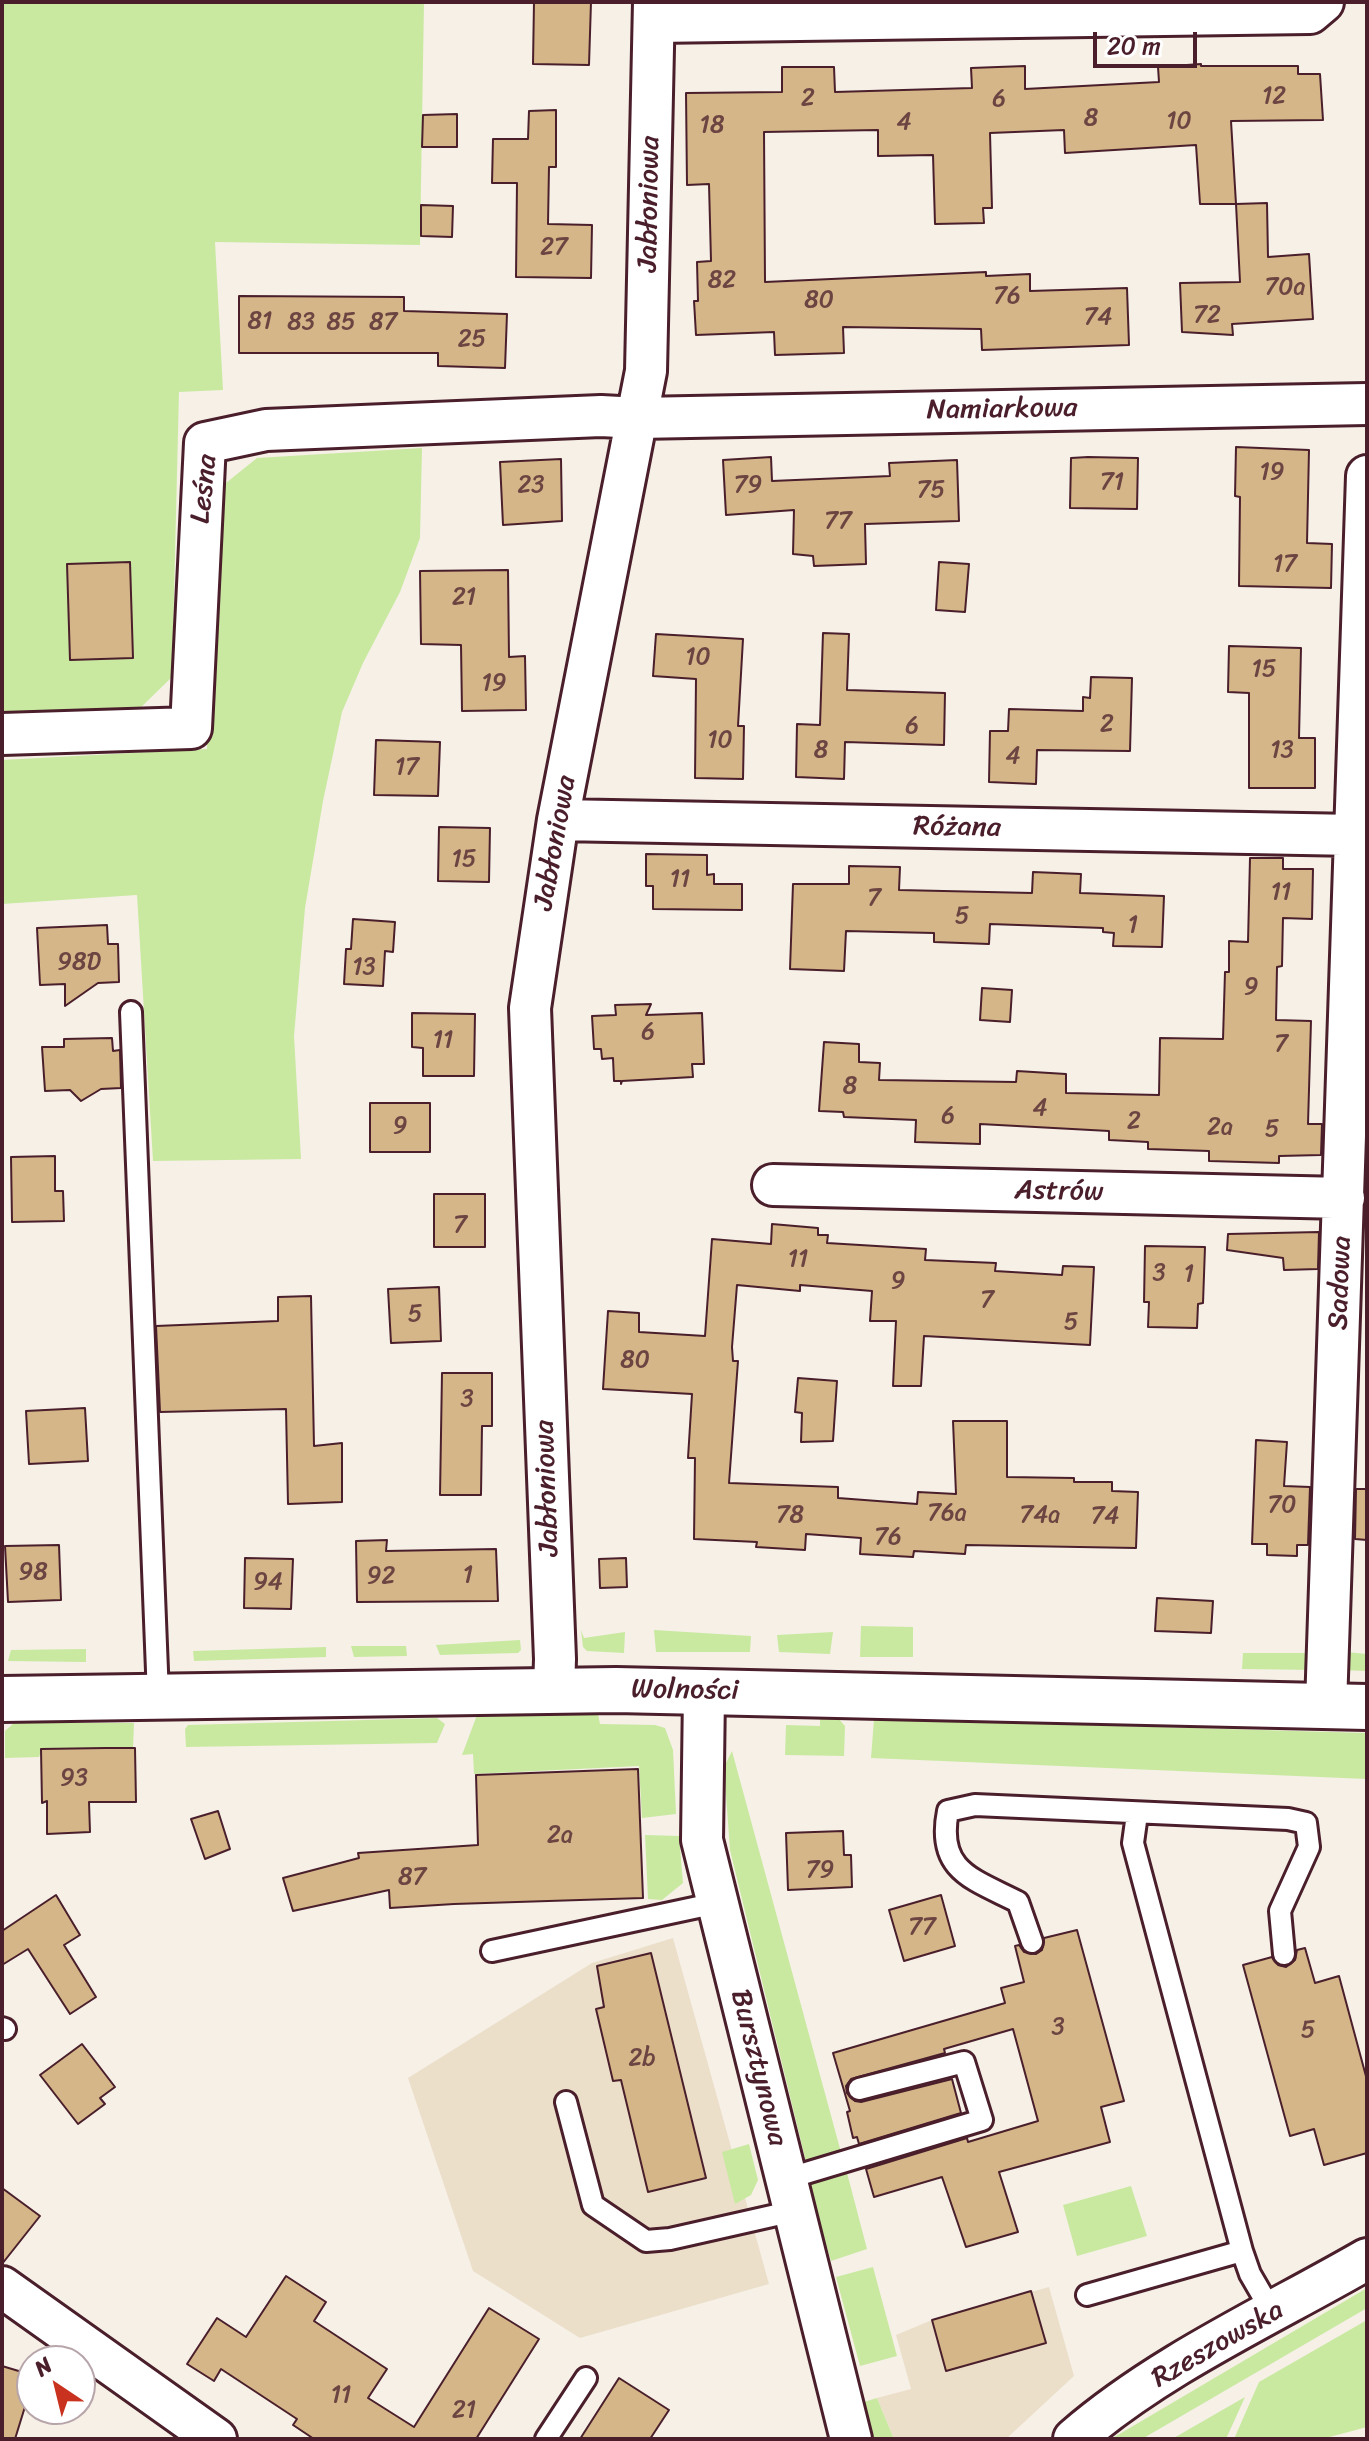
<!DOCTYPE html>
<meta charset="utf-8">
<style>
body{margin:0}
#map{position:relative;width:1369px;height:2441px;overflow:hidden;background:#f6f0e7;font-family:Sriracha,sans-serif}
canvas{display:block}
.frame{position:absolute;inset:0;border:4px solid #4a1f2b;pointer-events:none}
.north{position:absolute;left:16px;top:2345px;width:80px;height:80px;box-sizing:border-box;background:#fff;border:2px solid #b7a5aa;border-radius:50%;rotate:325deg;font-size:22px;font-weight:700;line-height:32px;text-align:center;color:#4a1f2b}
.north::after{content:'';display:block;margin:auto;width:28px;height:36px;background:#c8321e;clip-path:polygon(50% 0,100% 100%,50% 72%,0 100%)}
.scale{position:absolute;left:1093px;top:32px;width:104px;height:36px;box-sizing:border-box;border:4px solid #4a1f2b;border-top:0;padding-left:10px;font-size:24px;line-height:28px;white-space:nowrap;color:#4a1f2b;-webkit-text-stroke:6px #fff;paint-order:stroke}
</style>
<div id="map">
<canvas width="1369" height="2441"></canvas>
<div class="frame"></div>
<div class="north">N</div>
<div class="scale">20 m</div>
</div>
<script>
const ctx = document.querySelector('canvas').getContext('2d');
ctx.lineJoin = 'round';
function paint(path, color) { ctx.fillStyle = color; ctx.fill(path, 'evenodd'); }
function strokePath(path, color, width, dash) { ctx.strokeStyle = color; ctx.lineWidth = width; ctx.lineCap = dash ? 'butt' : 'round'; ctx.setLineDash(dash || []); ctx.stroke(path); }
function label(font, color, halo, rows, align = 'center') {
  ctx.font = font + ' Sriracha,sans-serif'; ctx.lineWidth = 6; ctx.setLineDash([]); ctx.textBaseline = 'middle'; ctx.strokeStyle = halo; ctx.fillStyle = color; for (const [text, x, y, turn = 0] of rows) {
    ctx.save(); ctx.translate(x, y); ctx.rotate((+turn || 0) * Math.PI / 180); ctx.textAlign = isNaN(turn) ? turn : align; if (halo) ctx.strokeText(text, 0, 0); ctx.fillText(text, 0, 0); ctx.restore();
  }
}
paint(new Path2D(`
 M673 1938 769 2284 580 2338 473 2271 408 2078 592 1963Z
 M1049 2287 1074 2376 1006 2439H894L877 2398 911 2389 896 2335 932 2320Z`), '#ecdfca');
paint(new Path2D(`
 M2 2H424L420 245 215 242 223 390 179 392 172 677 131 717 2 723Z
 M422 448 420 538 400 592 363 663 342 712 323 801 305 908 294 1036 301 1159 153 1161 137 895 2 904V760L207 749 216 491 257 458Z
 M861 1626 913 1627V1657H860Z
 M581 1630 584 1638 625 1632 624 1653 587 1651 583 1647Z
 M654 1630 751 1636 750 1652H656Z
 M833 1632 830 1654 779 1652 777 1635Z
 M520 1640 521 1650 518 1653 440 1655 436 1645Z
 M351 1646H406L407 1656 354 1657Z
 M326 1647V1657L194 1661 193 1651Z
 M86 1649V1662L8 1661 11 1650Z
 M1346 1652 1367 1654V1671L1340 1670Z
 M1243 1653H1312L1316 1670 1242 1669Z
 M598 1714 600 1724 655 1725 665 1728 673 1750 676 1814 642 1818 639 1766 474 1774 473 1754 462 1755 477 1715Z
 M820 1717H837L845 1726 844 1756 785 1755 786 1725 820 1726Z
 M437 1718 445 1724 437 1743 186 1747 185 1729 188 1725Z
 M874 1719 1367 1733V1779L871 1758Z
 M14 1723H134L133 1748 42 1749 39 1757 5 1758V1731Z
 M732 1751 842 2156 807 2166 730 1850 724 1767Z
 M645 1835 679 1836 683 1883 662 1900 648 1899Z
 M749 2144 758 2180 751 2195 735 2204 722 2152Z
 M846 2169 867 2249 831 2261 807 2181Z
 M1131 2186 1147 2236 1077 2256 1063 2205Z
 M873 2267 897 2356 860 2366 836 2277Z
 M1367 2288V2308L1142 2439H1111Z
 M1367 2320V2427L1322 2439H1234L1259 2382Z
 M1245 2397 1226 2439H1172Z
 M877 2398 894 2439H874L864 2402Z`), '#c9e9a1');
const building = new Path2D(`
 M534 2H591L589 65 533 64Z
 M1201 64V66H1298V74H1320L1323 120 1231 121 1236 204H1200L1196 145 1065 153 1064 130 990 133 992 208H983L984 223 935 224 933 155 878 156V130L764 132 765 282 986 272V276L1030 274V291L1127 288 1129 345 982 350 981 329 843 327 844 353 775 355 774 332 696 335 694 301H698L697 262 711 261 709 184 687 185 686 93 782 92V67H834L835 92 972 88 971 68 1025 66V89L1159 82 1158 67Z
 M556 110V167H549L548 224 592 225 591 278 516 277 517 183H492L493 139H528L529 111Z
 M457 114V147H422L423 115Z
 M1267 203 1268 257 1309 254 1313 319 1232 324 1233 335 1182 332 1180 283 1240 282 1236 204Z
 M421 205 453 206 452 237 421 236Z
 M239 296 404 297V311L507 314 505 368 438 366V353H239Z
 M1236 447 1309 450 1307 543 1332 544 1331 588 1239 586 1240 497 1235 496Z
 M771 457 772 481 890 476 889 463 957 460 959 521 865 524 866 564 814 566 813 556 793 554 794 510 726 515 723 460Z
 M1088 457 1138 458 1137 509 1070 508 1071 458Z
 M561 459 562 521 503 525 500 462Z
 M130 562 133 658 70 660 67 564Z
 M939 562 969 564 965 612 936 610Z
 M508 570 509 657 525 656 526 710 462 711 461 645 421 644 420 571Z
 M823 633 849 634 847 690 945 693 944 745 845 742 844 779 796 777 797 724 820 725Z
 M656 634 743 639 738 726H744L743 779 695 778 696 679 653 676Z
 M1229 646 1301 648 1299 738H1315V788H1249V693L1228 692Z
 M1091 677 1132 678 1130 751 1037 750 1036 784 989 782 990 731H1008L1009 709 1083 711V697L1090 698Z
 M376 740 440 742 438 796 374 795Z
 M439 827 490 828 489 882 438 881Z
 M646 854 707 855V875L714 874V884H742V910L653 909V886H646Z
 M1250 858H1283V869H1313L1312 919 1283 918 1282 966 1277 967 1276 1020 1311 1021 1308 1124H1322L1321 1155 1279 1156V1163L1209 1161V1151L1148 1149V1142L1109 1140V1131L980 1124V1144L915 1142 916 1120 844 1117 843 1112 819 1111 824 1042 859 1044V1062L880 1063 879 1080 1016 1082 1017 1071 1066 1074V1093L1159 1095 1160 1038 1223 1039 1225 972H1229V941L1248 942Z
 M849 866 900 867 899 890 1032 893 1033 872 1081 874 1080 893 1164 896 1162 947 1113 946 1114 933 1103 932V928L990 924 989 944 934 942V933L846 931 844 971 790 969 793 884H849Z
 M353 919 395 922 393 952 385 951 383 986 344 984 346 949H351Z
 M107 925 108 944H118L119 982 98 983 65 1006V984L40 985 37 928Z
 M982 988 1012 990 1010 1022 980 1020Z
 M651 1004 646 1015 702 1013 704 1064H692L693 1077 622 1081 621 1084V1081H614L613 1058 602 1059 601 1049H594L592 1016 616 1015 615 1005Z
 M412 1013 475 1014 474 1076H423V1048L412 1047Z
 M112 1038 113 1051 120 1050 121 1088 101 1089 81 1101 70 1090 45 1091 42 1047H64V1039Z
 M370 1103H430V1152H370Z
 M55 1156V1191H63L64 1221 12 1222 11 1157Z
 M434 1194H485V1247H434Z
 M772 1224 818 1228V1235H828L827 1243 926 1249 925 1260 996 1263 995 1271 1062 1275 1063 1266 1094 1267 1090 1345 924 1336 921 1386H893L896 1321H870L872 1291 800 1285V1291L737 1285 732 1347 733 1361H738L729 1483 838 1487V1498L917 1504 918 1492 956 1494 953 1421H1007V1477L1074 1478V1482H1112V1491L1138 1492 1136 1548 966 1545 965 1554 914 1551 913 1557 860 1554 861 1538 806 1534 805 1550 756 1547 757 1542 694 1539 695 1458H688L692 1394 603 1389 608 1311 639 1313V1332L705 1336 712 1239 771 1244Z
 M1319 1232 1318 1269 1284 1270 1283 1258 1227 1250 1228 1234Z
 M1145 1246 1205 1247 1203 1303 1198 1304 1197 1328 1148 1327 1149 1302H1144Z
 M439 1287 441 1341 391 1343 388 1289Z
 M311 1296 314 1446 342 1443V1502L288 1504 286 1409 160 1412 156 1326 278 1321V1297Z
 M442 1373H492V1426H482L481 1495H440Z
 M798 1378 837 1381 833 1441 801 1442 802 1413 795 1412Z
 M85 1408 88 1461 29 1464 26 1411Z
 M1256 1440 1287 1442 1284 1486 1310 1487 1308 1545H1297V1556L1267 1555V1544H1252Z
 M1356 1489H1367V1540L1355 1539Z
 M387 1540 386 1551 496 1549 498 1601 357 1602 356 1541Z
 M59 1545 61 1600 8 1602 5 1546Z
 M245 1558 293 1559 291 1609 244 1608Z
 M626 1558 627 1587 600 1588 599 1559Z
 M1157 1598 1213 1601 1211 1633 1155 1631Z
 M106 1748H135L136 1802H89L90 1832 47 1834V1801L42 1803 41 1749Z
 M638 1769 643 1898 454 1904 390 1908 389 1890 293 1911 283 1878 359 1858 358 1853 478 1845 476 1775Z
 M218 1811 230 1849 205 1859 191 1819Z
 M843 1831 844 1855H851L852 1887 788 1890 786 1833Z
 M56 1895 80 1935 64 1945 96 1997 70 2014 28 1949 2 1965V1931Z
 M941 1895 955 1946 904 1961 889 1910Z
 M1077 1930 1124 2101 1101 2107 1110 2142 999 2172 1018 2232 966 2247 942 2177 874 2197 866 2169 967 2138 968 2142 1038 2121 1013 2029 944 2049 945 2053 851 2079 846 2086 847 2093 855 2101 861 2102 952 2079 961 2113 859 2144 857 2137 853 2138 847 2112 850 2111 833 2053 1005 2003 1001 1988 1024 1982 1015 1946 1019 1945 1024 1952 1036 1954 1042 1950 1044 1938Z
 M1305 1948 1315 1983 1339 1976 1367 2080V2153L1324 2165 1314 2129 1290 2136 1243 1965 1272 1957 1278 1965 1286 1967 1295 1960 1297 1950Z
 M651 1953 706 2178 648 2192 621 2080 613 2081 596 2009 604 2007 597 1966Z
 M82 2044 115 2087 100 2098 105 2104 78 2124 40 2075Z
 M2 2188 40 2216 2 2264Z
 M286 2276 326 2302 314 2321 387 2369 368 2398 414 2427 489 2308 539 2339 476 2439H314L293 2425 297 2419 221 2369 214 2381 187 2364 217 2318 246 2337Z
 M1031 2291 1046 2343 946 2371 932 2320Z
 M2 2366 32 2375V2384L15 2439H2Z
 M619 2378 669 2410 650 2439H580Z`);
paint(building, '#d4b688');
strokePath(building, '#4a1f2b', 2);
const service = new Path2D(`
 M131 1012 158 1696
 M1137 1814 1133 1843 1242 2251 1250 2274 1272 2312
 M1032 1942 1018 1902C973 1879 936 1871 948 1811L975 1805 1288 1819 1306 1823 1309 1847 1280 1911 1284 1954
 M492 1951 717 1903
 M2 2028 5 2029
 M566 2102 593 2205 646 2241 670 2239 794 2211
 M786 2179 982 2120 964 2062 859 2089
 M1087 2295 1242 2251
 M546 2439 586 2378`);
const minor = new Path2D(`
 M654 22 1310 13 1323 2
 M2 734 191 728 205 443 266 430 601 416 638 418 1367 404
 M558 820 1355 835
 M773 1185 1344 1198
 M554 1690 555 1659 530 1008 558 820 646 371 654 2
 M704 1693 702 1840 851 2439
 M1326 1706 1367 476
 M2 2287 216 2439
 M1074 2439C1159 2365 1270 2315 1367 2259`);
const tertiary = new Path2D(`
 M2 1699 616 1690 1367 1707`);
strokePath(service, '#4a1f2b', 26);
strokePath(minor, '#4a1f2b', 46);
strokePath(tertiary, '#4a1f2b', 50);
strokePath(service, '#fff', 20);
strokePath(minor, '#fff', 40);
strokePath(tertiary, '#fff', 44);
label('24px', '#6c4542', null, [
 ["12",1274,97],
 ["2",808,99],
 ["6",999,100],
 ["8",1091,119],
 ["10",1179,122],
 ["4",904,123],
 ["18",712,126],
 ["27",554,248],
 ["82",722,281],
 ["70a",1285,288],
 ["76",1007,297],
 ["80",819,301],
 ["72",1207,316],
 ["74",1098,318],
 ["81",260,322],
 ["83",301,323],
 ["85",341,323],
 ["87",383,323],
 ["25",472,340],
 ["19",1272,473],
 ["71",1112,483],
 ["23",531,486],
 ["79",748,486],
 ["75",931,491],
 ["77",838,522],
 ["17",1285,565],
 ["21",464,598],
 ["10",698,658],
 ["15",1264,670],
 ["19",494,684],
 ["2",1107,725],
 ["6",912,727],
 ["10",720,741],
 ["8",821,751],
 ["13",1282,751],
 ["4",1013,757],
 ["17",407,768],
 ["15",464,860],
 ["11",680,880],
 ["11",1281,893],
 ["7",874,899],
 ["5",962,917],
 ["1",1133,926],
 ["98D",79,963],
 ["13",364,968],
 ["9",1251,988],
 ["6",648,1033],
 ["11",443,1041],
 ["7",1281,1045],
 ["8",850,1087],
 ["4",1040,1109],
 ["6",948,1117],
 ["2",1134,1122],
 ["9",400,1127],
 ["2a",1220,1128],
 ["5",1272,1130],
 ["7",460,1226],
 ["11",798,1260],
 ["3",1159,1274],
 ["1",1189,1275],
 ["9",898,1282],
 ["7",987,1301],
 ["5",415,1315],
 ["5",1071,1323],
 ["80",635,1361],
 ["3",467,1400],
 ["70",1282,1506],
 ["76a",947,1514],
 ["78",790,1516],
 ["74a",1040,1516],
 ["74",1105,1517],
 ["76",888,1538],
 ["98",33,1573],
 ["1",468,1576],
 ["92",381,1577],
 ["94",268,1583],
 ["93",74,1779],
 ["2a",560,1836],
 ["79",820,1871],
 ["87",412,1878],
 ["77",922,1928],
 ["3",1058,2028],
 ["5",1308,2031],
 ["2b",642,2059],
 ["11",341,2396],
 ["21",464,2411]
]);
label('28px', '#4a1f2b', '#fff', [
 ["Jabłoniowa",650,204,-89],
 ["Namiarkowa",1002,410,-1],
 ["Leśna",205,489,-84],
 ["Różana",957,828,1],
 ["Jabłoniowa",556,843,-80],
 ["Astrów",1059,1192,1],
 ["Sadowa",1341,1283,-88],
 ["Jabłoniowa",548,1488,-92],
 ["Wolności",685,1691,1],
 ["Bursztynowa",758,2068,76],
 ["Rzeszowska",1218,2345,-30]
]);
</script>
